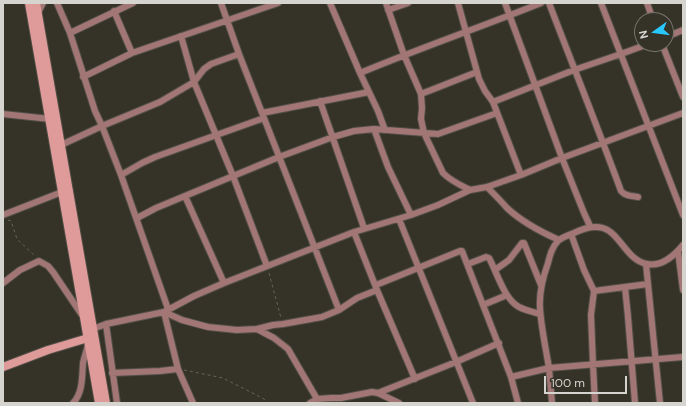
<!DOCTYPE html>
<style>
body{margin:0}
#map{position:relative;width:686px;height:406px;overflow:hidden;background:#353228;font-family:"DM Sans",sans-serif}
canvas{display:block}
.frame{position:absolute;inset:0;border:4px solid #d6d4ce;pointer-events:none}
.north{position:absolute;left:634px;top:12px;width:40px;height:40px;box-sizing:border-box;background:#353228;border:1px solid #75736a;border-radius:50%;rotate:256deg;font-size:11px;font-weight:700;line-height:16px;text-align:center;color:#d6d4ce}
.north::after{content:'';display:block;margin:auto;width:14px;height:18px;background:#28c8ff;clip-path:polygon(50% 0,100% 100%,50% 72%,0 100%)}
.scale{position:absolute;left:544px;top:376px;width:83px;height:18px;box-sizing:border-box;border:2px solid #d6d4ce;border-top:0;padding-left:5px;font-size:12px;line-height:14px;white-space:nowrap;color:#d6d4ce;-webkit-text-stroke:3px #353228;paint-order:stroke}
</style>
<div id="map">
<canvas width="686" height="406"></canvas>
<div class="frame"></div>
<div class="north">N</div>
<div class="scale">100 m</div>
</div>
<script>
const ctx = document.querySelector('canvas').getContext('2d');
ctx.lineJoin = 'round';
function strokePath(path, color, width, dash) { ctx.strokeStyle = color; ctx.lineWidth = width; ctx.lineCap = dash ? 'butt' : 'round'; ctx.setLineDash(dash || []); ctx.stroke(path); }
const street = new Path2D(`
 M57 3 70 33 95 111 102 126 121 175 168 309
 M221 3 239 54 339 310
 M330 3 360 73 378 111 385 130
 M386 3 404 55 421 94 422 108 421 119 424 133 443 173C451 181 460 185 470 190
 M458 3 479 79 485 91 493 102 521 175
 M505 3 562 158 584 213 590 226
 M549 3C573 66 598 128 621 191 625 196 632 196 638 197
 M601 3 683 215
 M647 3 653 20
 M388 10 408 3
 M114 11 132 53
 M38 13 43 3
 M70 33 133 3
 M181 36 185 50 194 82 233 176 267 266
 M666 37 683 30
 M662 44 683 97
 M360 73C420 48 481 27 541 3
 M83 77 132 53 278 3
 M421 94 477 72
 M320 101 364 228
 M493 102 574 70 621 54 648 44
 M262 113 369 92
 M3 114 50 119
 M374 129 388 167 411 215
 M61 145 102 126 160 102 194 82 204 69 211 64 239 54
 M121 175 142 163 155 157 264 118
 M487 187C494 194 501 201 507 208 522 222 541 232 559 240
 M185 196 224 283
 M3 215 62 192
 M137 218 156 208 279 157 333 137 354 131 374 129 438 134 497 113
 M399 219 473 403
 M354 232 377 290 415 379
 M571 234 584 270 594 291 591 315 593 364 595 403
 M678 251 683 290
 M468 264 486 257 489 258C497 272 504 299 519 307 525 310 533 312 540 314
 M646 264 660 403
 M495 270 509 260 522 243H524L541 285
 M3 283 20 270 39 261 48 266 53 272 82 315
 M376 285 460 251H462L511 377 518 403
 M625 287 628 317 635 403
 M594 291 648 284
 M483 305 507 295
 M164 312 182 320 208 327 237 330 257 329 274 338 288 349 317 399 331 398H341L372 392 378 393 399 403
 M164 312 178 369
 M106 324 117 403
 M257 329 273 325 283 324 322 317 339 310 357 298 377 290
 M90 330 106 324 164 312 194 296 224 283 354 232 411 215 438 205 470 190 487 187 521 175 562 158 683 113
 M112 373 160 371 178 369 193 403
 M511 377 549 368C546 349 541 327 540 308 539 293 543 277 548 263 550 255 552 247 558 241 562 237 569 235 574 233 584 228 593 225 603 228 620 233 627 261 647 264 662 267 674 256 683 245
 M378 393 456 362 499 343
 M73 403C83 393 82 376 83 363 84 357 87 351 88 344
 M310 403 317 399
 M552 403 549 368 683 357`);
const secondary = new Path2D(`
 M29 3 99 403
 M36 3 106 403
 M3 367 48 350 88 338`);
strokePath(street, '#524f46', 8);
strokePath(secondary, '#524f46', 10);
strokePath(new Path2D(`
 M8 220 11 221 17 239 35 256
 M269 273 281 318
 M184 370 223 378 264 399 268 403`), '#66645b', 1, [3, 3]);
strokePath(street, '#a17675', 6);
strokePath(secondary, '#df9b9a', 8);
</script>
